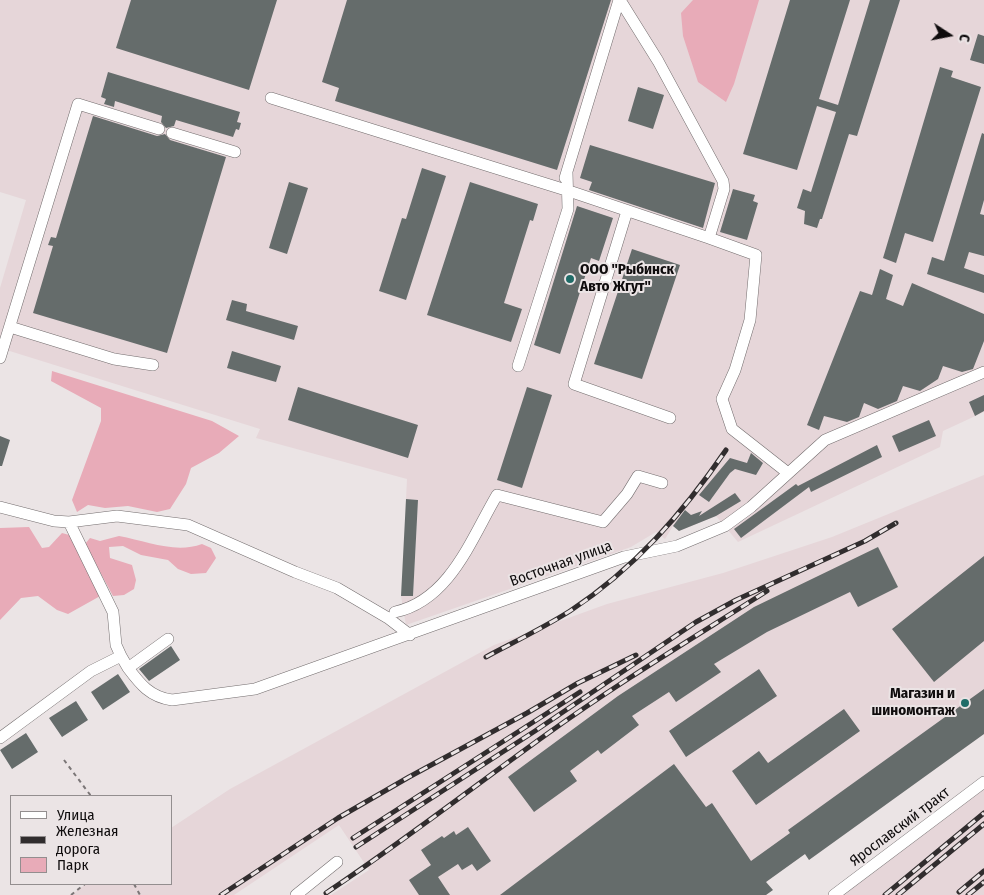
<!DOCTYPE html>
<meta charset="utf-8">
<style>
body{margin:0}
#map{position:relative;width:984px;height:895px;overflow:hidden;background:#ebe4e5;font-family:"Fira Sans Condensed",sans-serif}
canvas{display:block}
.legend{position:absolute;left:10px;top:795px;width:162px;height:90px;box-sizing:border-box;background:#ebe4e5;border:1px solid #938e8f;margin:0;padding:6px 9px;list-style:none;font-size:15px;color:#0f0c0d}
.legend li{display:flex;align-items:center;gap:10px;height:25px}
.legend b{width:25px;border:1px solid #938e8f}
.north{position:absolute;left:924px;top:10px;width:50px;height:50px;-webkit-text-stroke:4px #ebe4e5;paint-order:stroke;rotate:101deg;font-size:14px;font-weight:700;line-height:20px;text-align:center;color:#0f0c0d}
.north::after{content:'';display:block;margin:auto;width:18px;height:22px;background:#0f0c0d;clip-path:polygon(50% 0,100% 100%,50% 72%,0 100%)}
</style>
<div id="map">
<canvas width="984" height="895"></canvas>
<ul class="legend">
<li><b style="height:6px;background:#fff"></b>Улица</li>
<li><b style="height:6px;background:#312d2e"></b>Железная дорога</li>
<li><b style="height:14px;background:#e8abb8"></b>Парк</li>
</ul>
<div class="north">С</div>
</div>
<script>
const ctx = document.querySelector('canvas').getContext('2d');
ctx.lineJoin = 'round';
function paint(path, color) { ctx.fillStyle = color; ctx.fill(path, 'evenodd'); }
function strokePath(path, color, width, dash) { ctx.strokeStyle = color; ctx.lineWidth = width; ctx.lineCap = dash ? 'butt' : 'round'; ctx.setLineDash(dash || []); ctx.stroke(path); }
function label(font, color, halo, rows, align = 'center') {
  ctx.font = font + ' "Fira Sans Condensed",sans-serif'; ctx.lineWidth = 4; ctx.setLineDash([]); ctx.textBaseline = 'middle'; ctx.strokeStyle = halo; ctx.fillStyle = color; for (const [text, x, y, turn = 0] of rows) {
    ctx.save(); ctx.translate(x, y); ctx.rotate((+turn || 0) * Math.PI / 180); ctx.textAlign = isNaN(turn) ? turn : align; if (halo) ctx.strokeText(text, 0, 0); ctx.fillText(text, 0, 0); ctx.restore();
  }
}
paint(new Path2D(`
 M0 0H984V412L943 431 940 447 738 542 716 516 679 531 673 526 665 539 656 532 631 547 406 625 401 596H413L418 500 406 499 407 479 256 438 260 429 0 348V288L26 200 0 192Z
 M984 475V734L809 860 805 854 766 882V895H331L369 870 339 825 234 895H71L86 884H171V828L230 789 494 645 607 604 723 573 832 537Z
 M984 789V895H844Z`), '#e6d6d9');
paint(new Path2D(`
 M693 0H759L734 84 726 102 698 82 683 36 681 13Z
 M52 371 212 421 239 436 219 453 191 468 186 484 170 509 157 512 128 506 105 508 88 505 77 512 72 500 101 421V408L51 381Z
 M29 527 42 548 49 547 62 533 73 536 102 595 68 614 57 610 38 596 21 598 0 620V528Z
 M119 536C147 541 175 554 202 544L211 548 216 558 206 573 191 574 178 569 168 560 141 555 123 546 109 547 110 558 132 565 136 580 134 589 124 595 113 596 85 544 90 538 100 541Z`), '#e8abb8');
paint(new Path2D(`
 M131 0H277L249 90 116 48Z
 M347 0H611L557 170 335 101 339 88 322 82Z
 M790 0H850L819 99 838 105 870 0H900L857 136 849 134 822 219H820L817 228 804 224 805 211 797 208 803 189 811 192 836 112 817 106 797 170 743 154Z
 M978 34 984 36V64L970 60Z
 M940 67 953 71 951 77 981 87 933 242 905 233 896 263 883 258Z
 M108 72 240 112 237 122 241 123 239 130 236 129 233 137 176 120 174 126 166 128 161 122 162 116 115 101 114 107 104 104 106 99 101 97Z
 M638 87 664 95 653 129 628 121Z
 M93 116 157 136 165 134 170 140 226 157 167 353 33 313 53 246 48 245 51 237 56 238Z
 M982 133 984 134V200L980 214 984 215V256L969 252 964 268 984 275V293L927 274 932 257 944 261Z
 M590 145 715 183 703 228 589 190 592 182 580 178Z
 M422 168 446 176 406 300 379 291 402 218 406 219Z
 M289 182 308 188 287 254 269 248Z
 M470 182 538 204 533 221 530 220 504 303 522 309 511 342 427 315Z
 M733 189 755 195 753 201 758 203 747 240 720 232Z
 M577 206 613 218 599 261 591 258 560 354 534 345Z
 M632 249 680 265 642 379 594 364Z
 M880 269 893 275 886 299 903 306 912 283 984 314V341L973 369 962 372 943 366 938 379 920 391 903 386 897 401 878 409 864 403 859 417 847 422 824 416 819 430 807 425 860 291 872 295Z
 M232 300 247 304 246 311 298 326 294 340 226 320Z
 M232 351 281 366 276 382 227 368Z
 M298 387 418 425 408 458 288 420Z
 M527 387 552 395 522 488 497 480Z
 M984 395V411L975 416 969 402Z
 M929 420 936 436 899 452 892 436Z
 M0 436 10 440 2 466H0Z
 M877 445 882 457 811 492 809 487 741 538 734 529 796 484 798 486Z
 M751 453 763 463 756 475 735 469 730 473 709 502 699 495 730 458 747 463Z
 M735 493 741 501 716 516 679 531 673 526 685 510 691 515 702 511 699 516Z
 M406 499 418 500 413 596H401Z
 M878 547 898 587 858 607 850 592 767 632 714 664 721 672 676 702 669 692 632 716 639 725 601 754 598 750 570 771 577 781 534 812 508 777 618 696 754 607Z
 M984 556V641L934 682 892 629Z
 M171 646 180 660 149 681 139 669Z
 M759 669 777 696 686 757 669 731Z
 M118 674 130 692 103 710 91 692Z
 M984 689V734L809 860 805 854 766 882 773 890 766 895H500L674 764 706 807 712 803 751 861 790 833 788 830Z
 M76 701 88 720 62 737 49 718Z
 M844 709 860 731 756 805 732 771 759 751 768 763Z
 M26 733 38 752 12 769 0 750Z
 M468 827 491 861 477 871 472 864 462 870 458 864 438 877 450 895H419L409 880 431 865 421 850 442 836 444 838 454 831 456 835Z`), '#656c6b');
const minor = new Path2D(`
 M271 98 569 191 709 238 724 189 723 181 658 61 620 0
 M172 133 235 152
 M565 178 619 0
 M627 211 574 384 670 418
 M709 238 756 255 750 320 735 370 722 399 732 429 788 473
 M10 327 114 359 153 365
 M0 358 78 104 159 129
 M518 366 568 209 567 172
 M0 507 54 521 69 522 117 516 188 525 295 572 337 588 388 618 410 635
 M69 522 113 612 116 645 121 656
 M395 612C450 600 471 539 497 495L603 522 627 494 638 476 662 483
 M128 668C140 684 150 697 172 700L255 689 624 557 677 546 725 526 751 507 825 440 984 372
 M0 738 91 671 121 656 128 668 168 639
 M296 895 337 862
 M834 895 984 782`);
strokePath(minor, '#736d6e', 12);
strokePath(new Path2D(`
 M64 760 91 796
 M134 884 140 895
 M71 895 85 884`), '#7b7677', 2, [4, 4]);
strokePath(minor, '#fff', 11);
const rail = new Path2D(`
 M486 657C514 642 543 628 570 611 634 569 683 513 726 450
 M353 838 580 692
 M356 847 535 731 696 622 736 600 865 541 896 523
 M959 892 984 871
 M326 893C401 843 473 787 547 734 618 683 693 638 767 591
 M221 895 338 818 409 777 527 713 578 683 636 655
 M885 895 984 813
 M898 895 984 824
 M968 895 984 882`);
strokePath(rail, '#312d2e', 5);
strokePath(rail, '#ebe4e5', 3, [9]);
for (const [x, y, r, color] of [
 [570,279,5,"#206c68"],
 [965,703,5,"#206c68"]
]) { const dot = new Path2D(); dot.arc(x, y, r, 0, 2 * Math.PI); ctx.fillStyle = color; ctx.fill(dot); strokePath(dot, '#ebe4e5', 2); }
label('bold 15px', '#0f0c0d', '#ebe4e5', [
 ["ООО \"Рыбинск",580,270],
 ["Авто Жгут\"",580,287],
 ["Магазин и",955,694,"right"],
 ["шиномонтаж",955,711,"right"]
], 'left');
label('15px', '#0f0c0d', '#ebe4e5', [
 ["Восточная улица",561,564,-20],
 ["Ярославский тракт",900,827,-37]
]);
</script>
